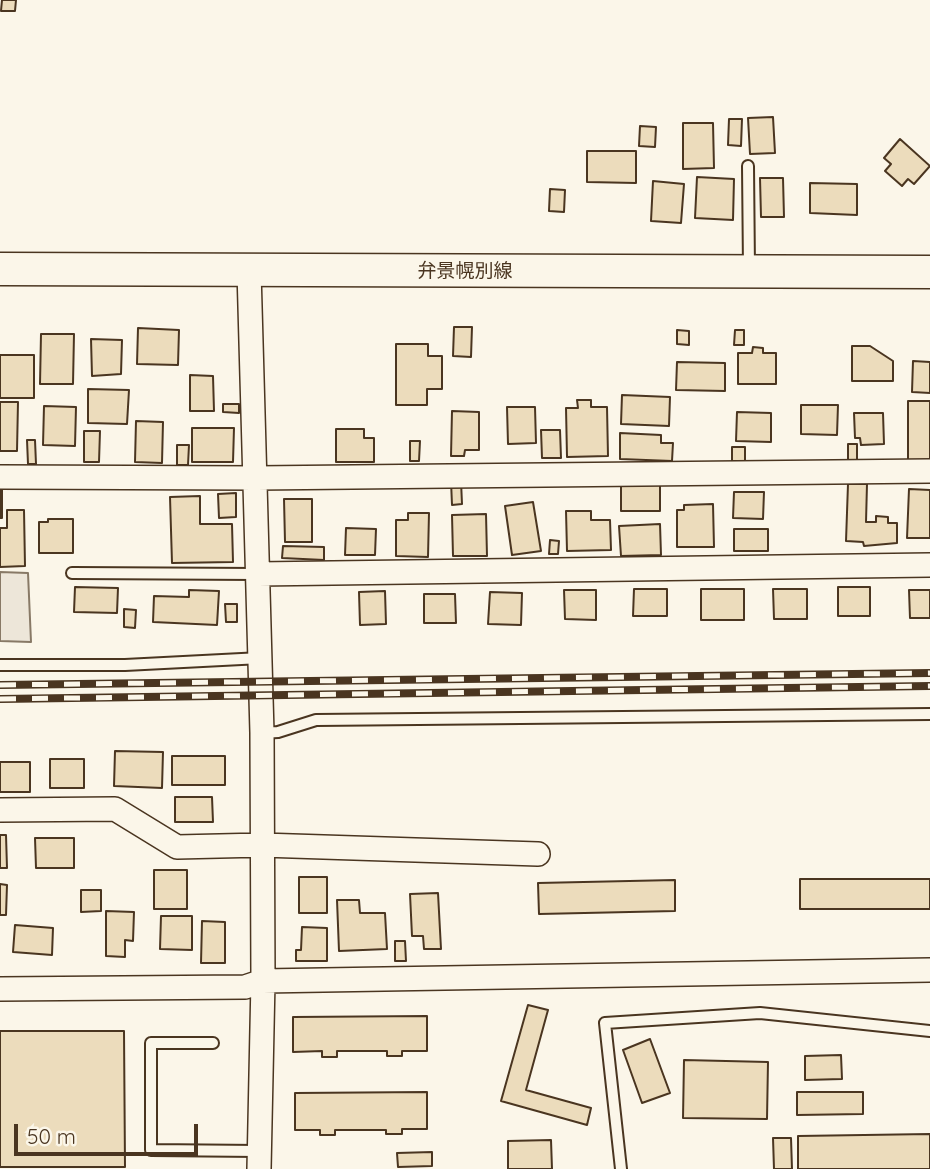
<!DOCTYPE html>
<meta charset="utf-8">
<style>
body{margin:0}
#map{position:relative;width:930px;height:1169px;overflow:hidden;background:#fbf6e9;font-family:Quicksand,sans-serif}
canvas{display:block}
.scale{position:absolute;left:14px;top:1124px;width:184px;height:32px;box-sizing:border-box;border:4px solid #4a3520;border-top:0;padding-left:9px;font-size:21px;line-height:24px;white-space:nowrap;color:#4a3520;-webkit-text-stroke:5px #fbf6e9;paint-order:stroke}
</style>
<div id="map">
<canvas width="930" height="1169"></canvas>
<div class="scale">50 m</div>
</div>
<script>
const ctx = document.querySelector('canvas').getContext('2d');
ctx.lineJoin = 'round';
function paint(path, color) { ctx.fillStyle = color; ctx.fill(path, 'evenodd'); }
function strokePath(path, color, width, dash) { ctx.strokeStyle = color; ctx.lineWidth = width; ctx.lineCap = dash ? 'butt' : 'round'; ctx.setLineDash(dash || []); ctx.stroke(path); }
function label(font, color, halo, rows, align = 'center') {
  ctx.font = font + ' Quicksand,"Noto Sans JP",sans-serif'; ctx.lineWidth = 5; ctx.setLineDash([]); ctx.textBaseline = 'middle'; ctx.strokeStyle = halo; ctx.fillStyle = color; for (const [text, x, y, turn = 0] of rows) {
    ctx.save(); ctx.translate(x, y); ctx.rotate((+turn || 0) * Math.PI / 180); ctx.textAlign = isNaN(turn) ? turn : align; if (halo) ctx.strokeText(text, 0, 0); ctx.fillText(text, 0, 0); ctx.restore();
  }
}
const green = new Path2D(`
 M0 572 28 573 31 642 0 641Z`);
paint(green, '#ede6d9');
strokePath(green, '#887966', 2);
const building = new Path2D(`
 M2 0H16L15 11H1Z
 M773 117 775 153 750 154 748 118Z
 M729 119H742L741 146 728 145Z
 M683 123H713L714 168 683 169Z
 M640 126 656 127 655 147 639 146Z
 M900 139 930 166 914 184 908 179 902 186 885 171 891 164 884 158Z
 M587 151H636V183L587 182Z
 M697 177 734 179 733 220 695 218Z
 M760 178H783L784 217H761Z
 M653 181 684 184 681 223 651 221Z
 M810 183 857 184V215L810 213Z
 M550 189 565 190 564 212 549 211Z
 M454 327H472L471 357 453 356Z
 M138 328 179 330 178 365 137 364Z
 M677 330 689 331V345L677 344Z
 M735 330H744V345H734Z
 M41 334H74L73 384H40Z
 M91 339 122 340 121 374 92 376Z
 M396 344H428V356H442V389H427V405H396Z
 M852 346H870L893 361V381H852Z
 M753 347 763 348V353H776V384H738V353H752Z
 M0 355H34V398H0Z
 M913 361 930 362V393L912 392Z
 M677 362 725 363V391L676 390Z
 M190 375 213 376 214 411H190Z
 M88 389 129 390 127 424 88 423Z
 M622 395 670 397 669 426 621 424Z
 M577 400H591V407H607L608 456 567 457 566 408H578Z
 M908 401H930V460H908Z
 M0 402H18L17 451H0Z
 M223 404H239V413L223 412Z
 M801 405H838L837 435 801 434Z
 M44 406 76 407 75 446 43 445Z
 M507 407H535L536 443 508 444Z
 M452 411 479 412V450H465L464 456H451Z
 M737 412 771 413V442L736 441Z
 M854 413H883L884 444 861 445 860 438H855Z
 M136 421 163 422 162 463 135 462Z
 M192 428H234L233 462H192Z
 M336 429H364V438H374V462H336Z
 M541 430H560L561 458H542Z
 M84 431H100L99 462H84Z
 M620 433 661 435V443H673L672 461 620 459Z
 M27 440H35L36 464H28Z
 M410 441H420L419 461H410Z
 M848 444H857V463H848Z
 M177 445H189L188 465H177Z
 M732 447H745V461H732Z
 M451 481H461L462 504 452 505Z
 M621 483 660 484V511H621Z
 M848 484H867L866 522H876V516L888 517V523H897V543L864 546 863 542 846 541Z
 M909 489 930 490V538H907Z
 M0 490H2V518H0Z
 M734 492H764L763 519 733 518Z
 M236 493V517L219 518 218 494Z
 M200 496V524H232L233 562 172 563 170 497Z
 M284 499H312V542H285Z
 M533 502 541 551 512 555 505 506Z
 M713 504 714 547H677V510H684V505Z
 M7 510H24L25 566 0 567V528H7Z
 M566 511H591V520H610L611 550 567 551Z
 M408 513H429L428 557 396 556V520H408Z
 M486 514 487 556H453L452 515Z
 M48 519H73V553H39V522H48Z
 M660 524 661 555 621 556 619 526Z
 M346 528 376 529 375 555H345Z
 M734 529H768V551H734Z
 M550 540 559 541 558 554H549Z
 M283 546 324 547V560L282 558Z
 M75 587 118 588 117 613 74 612Z
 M838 587H870V616H838Z
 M634 589H667V616H633Z
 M701 589H744V620H701Z
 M773 589H807V619H774Z
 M189 590 219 591 217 625 153 622 154 596 189 597Z
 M564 590H596V620L565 619Z
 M909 590H930V618H910Z
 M385 591 386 624 360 625 359 592Z
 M490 592 522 593 521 625 488 624Z
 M424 594H455L456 623H424Z
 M225 604H237V622H226Z
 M124 609 136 610 135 628 124 627Z
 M115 751 163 752 162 788 114 786Z
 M172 756H225V785H172Z
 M50 759H84V788H50Z
 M0 762H30V792H0Z
 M175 797H212L213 822H175Z
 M0 835H6L7 868H0Z
 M35 838H74V868H36Z
 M154 870H187V909H154Z
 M299 877H327V913H299Z
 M800 879H930V909H800Z
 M675 880V911L539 914 538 883Z
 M0 884 7 885 6 915H0Z
 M81 890H101V911L81 912Z
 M438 893 441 949H424L423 936H412L410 894Z
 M337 900H359L360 913H385L387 949 339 951Z
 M106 911 134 912 133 941 125 940V957L106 956Z
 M161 916H192V950L160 949Z
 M202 921 225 922V963H201Z
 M15 925 53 928 52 955 13 952Z
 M302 927 327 928V961H296V950H301Z
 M395 941H405L406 961H395Z
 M528 1005 548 1010 526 1090 591 1108 587 1125 501 1101Z
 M427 1016V1051H402V1056H387V1051H337V1057H322V1051L293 1052V1017Z
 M0 1031H124L125 1167H0Z
 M650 1039 670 1093 642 1103 623 1050Z
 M841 1055 842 1079 805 1080V1056Z
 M684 1060 768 1062 767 1119 683 1118Z
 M427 1092V1129H402V1134H386V1130H335V1135H320V1130H295V1093Z
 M797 1092H863V1114L797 1115Z
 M930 1134V1169H798V1136Z
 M773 1138H791L792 1169H774Z
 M551 1140 552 1169H508V1141Z
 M432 1152V1166L398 1167 397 1153Z`);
paint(building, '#ecdcbc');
strokePath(building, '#4a3520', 2);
const lane = new Path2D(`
 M748 166 749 269
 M72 573 258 574
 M0 665H125L261 658
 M262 733 278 732 316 720 930 714
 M213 1043H151V1150L259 1151
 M621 1169 605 1023 760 1013 930 1031`);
const street = new Path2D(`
 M249 271 262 733 263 981 259 1169
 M0 477 257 478 930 471
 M258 574 930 565
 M0 810 115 809 177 847 262 845 538 854
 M0 989 245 987 263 981 930 970`);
const secondary = new Path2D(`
 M0 269 930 272`);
strokePath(lane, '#4a3520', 14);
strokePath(street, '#4a3520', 26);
strokePath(secondary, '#4a3520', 35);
strokePath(lane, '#fbf6e9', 10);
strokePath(street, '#fbf6e9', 23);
strokePath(secondary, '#fbf6e9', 32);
const rail = new Path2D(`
 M0 685 930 673
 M0 699 930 686`);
strokePath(rail, '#4a3520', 8);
strokePath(rail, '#fbf6e9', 5, [16]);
label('19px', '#4a3520', '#fbf6e9', [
 ["弁景幌別線",465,271]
]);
</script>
